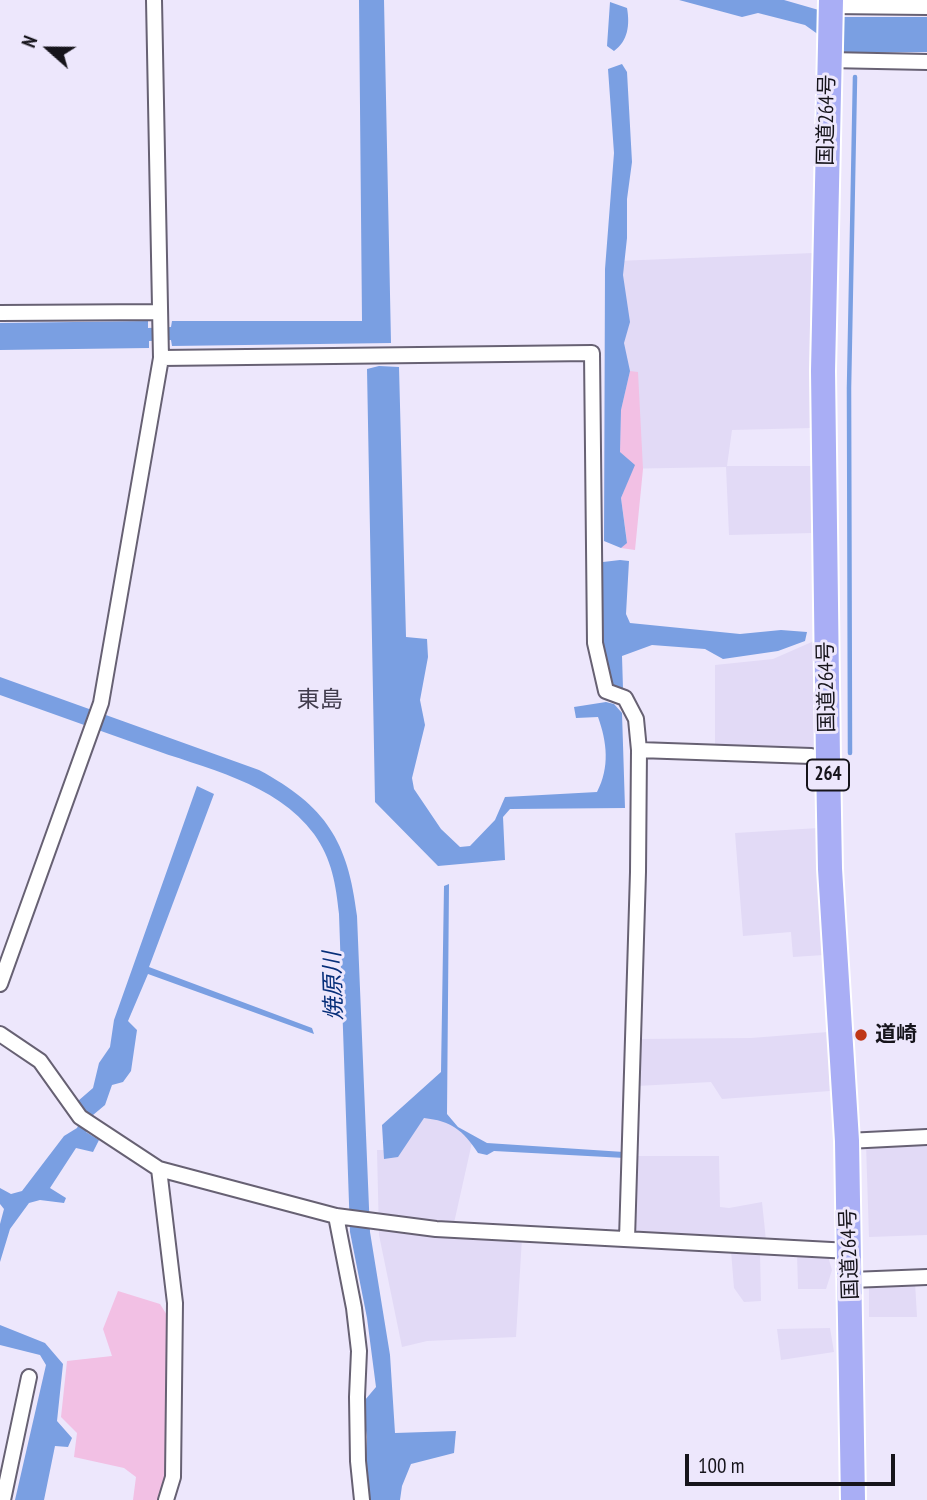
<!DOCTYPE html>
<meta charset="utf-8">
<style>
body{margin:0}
#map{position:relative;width:927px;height:1500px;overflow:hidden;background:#ede7fc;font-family:"PT Sans Narrow",sans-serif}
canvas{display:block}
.north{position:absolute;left:14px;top:14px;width:70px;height:70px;-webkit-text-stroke:5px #ede7fc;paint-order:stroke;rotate:291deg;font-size:19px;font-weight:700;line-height:28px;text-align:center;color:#16141b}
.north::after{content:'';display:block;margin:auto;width:24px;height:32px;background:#16141b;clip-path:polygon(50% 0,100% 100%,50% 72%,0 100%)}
.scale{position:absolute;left:685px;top:1454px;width:210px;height:32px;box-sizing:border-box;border:4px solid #16141b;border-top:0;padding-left:9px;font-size:21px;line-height:24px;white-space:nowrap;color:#16141b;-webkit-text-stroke:5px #ede7fc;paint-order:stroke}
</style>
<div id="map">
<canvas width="927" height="1500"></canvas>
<div class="north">N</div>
<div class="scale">100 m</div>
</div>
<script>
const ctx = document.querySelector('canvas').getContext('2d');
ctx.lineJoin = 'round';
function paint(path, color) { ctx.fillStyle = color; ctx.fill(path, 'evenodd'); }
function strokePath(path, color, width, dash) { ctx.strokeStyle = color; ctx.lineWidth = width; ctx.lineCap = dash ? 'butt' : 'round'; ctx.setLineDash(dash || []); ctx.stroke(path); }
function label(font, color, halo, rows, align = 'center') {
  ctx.font = font + ' "PT Sans Narrow","Noto Sans JP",sans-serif'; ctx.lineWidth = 6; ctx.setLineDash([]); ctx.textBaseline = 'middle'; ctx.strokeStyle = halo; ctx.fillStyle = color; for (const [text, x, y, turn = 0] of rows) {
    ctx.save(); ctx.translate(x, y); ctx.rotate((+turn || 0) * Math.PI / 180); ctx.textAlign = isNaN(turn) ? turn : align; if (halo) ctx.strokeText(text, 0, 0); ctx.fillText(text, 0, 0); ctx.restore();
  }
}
paint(new Path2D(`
 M813 253 812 428 732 430 727 466H812L813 533 729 535 726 467 615 469 617 261Z
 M814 641 815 750 715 748V665L773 659Z
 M819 828 824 955 793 957 791 932 743 936 735 833Z
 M828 1032 830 1091 722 1099 711 1082 637 1086 639 1039 751 1038Z
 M424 1107 473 1138 454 1223 522 1238 516 1337 427 1341 402 1347 379 1235 377 1150H398Z
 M927 1142V1235L869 1237 866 1144Z
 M635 1156H719L720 1207 729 1208 762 1202 767 1250 760 1253 761 1301 744 1302 734 1288 730 1238 633 1233Z
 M797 1253H827L832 1270 826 1289H798Z
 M915 1282 917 1317H869V1284Z
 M830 1328 834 1352 781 1360 777 1329Z`), '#e2daf6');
paint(new Path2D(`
 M630 371 638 372 643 469 635 550 621 548 627 542 621 498 634 465 620 452 621 410Z
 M118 1291 160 1304 170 1320 169 1478 160 1500H133L136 1477 124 1468 74 1457 77 1433 61 1417 67 1361 112 1356 103 1329Z`), '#f2c0e4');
paint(new Path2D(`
 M359 0H384L391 343 172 346 171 340 149 341V348L0 350V323L148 321V328L171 327 172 321H362Z
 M679 0H784L843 17H927V52L844 53 843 44 819 35 805 25 758 13 742 17Z
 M610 2 627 8C630 25 628 41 614 51L607 46Z
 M622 64 627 72 632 162 627 199V238L623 275 630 322 624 343 630 371 621 410 620 452 635 465 621 498 627 543 621 548 604 541 605 269 614 153 608 69Z
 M379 366 399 367 406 637 427 639 428 657 420 700 425 725 412 778 414 789 441 829 460 847 470 846 495 820 505 797 597 792C610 767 607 742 598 717L576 718 574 707 606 702 614 704 622 713 625 808 510 809 503 817 505 860 438 866 375 802 367 369Z
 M620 560 629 561 626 614 630 623 740 634 781 630 807 632 805 641 778 651 723 659 705 649 652 645 622 656 623 689 607 682 602 629 603 562Z
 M0 677 259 770C326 806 348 841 357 916L370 1232 390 1355 395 1433 456 1431 454 1453 411 1464 402 1486 400 1500H369L365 1474 367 1437 363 1411 365 1400 376 1387 367 1318 350 1232 339 914C336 885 332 859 314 834 276 782 203 768 146 747 97 730 49 712 0 695Z
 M197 786 214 794 149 967 312 1028 314 1034 148 974 128 1021 137 1030 131 1071 123 1082 112 1085 105 1105 93 1115 86 1132 99 1140 93 1152 76 1148 50 1188 66 1198 64 1203 40 1200 29 1203 10 1229 0 1262V1224L4 1209 0 1204V1188L11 1194 22 1191 64 1136 77 1128 85 1112 78 1101 93 1088 99 1063 110 1047 114 1020Z
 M449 884 447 1114 458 1127 487 1143 624 1152 625 1158 494 1151 487 1155 478 1153C463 1130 451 1121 424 1118L398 1157 384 1159 382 1125 441 1072 444 886Z
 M0 1325 45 1343 63 1364 57 1421 72 1438 68 1447 55 1446 44 1500H15L46 1365 40 1355 0 1345Z`), '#7a9fe2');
strokePath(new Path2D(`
 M850 753 849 388 855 77`), '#7a9fe2', 4.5);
const street = new Path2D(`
 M831 6 927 7
 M828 60 927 62
 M0 313 160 312
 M161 358 592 353 595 643 606 691 625 698 636 719 639 750 638 872 627 1239
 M639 750 811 756 828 760
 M0 984 101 703 161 358 154 0
 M0 1034 40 1061 80 1117 159 1169 175 1303 173 1477 166 1500
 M847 1141 927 1137
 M159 1169 336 1216 436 1229 850 1251
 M336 1216 354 1308 359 1351 357 1397 358 1461 362 1500
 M851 1280 927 1277
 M3 1500 29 1377`);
const highway = new Path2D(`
 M831 0 823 371 828 760 830 869 847 1141 853 1500`);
strokePath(street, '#676173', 18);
strokePath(highway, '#fff', 28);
strokePath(street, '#fff', 14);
strokePath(highway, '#a9aef5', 24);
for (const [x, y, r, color] of [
 [861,1035,7,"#bf3517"]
]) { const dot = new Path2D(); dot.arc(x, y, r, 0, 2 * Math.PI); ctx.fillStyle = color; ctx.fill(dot); strokePath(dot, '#ede7fc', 2.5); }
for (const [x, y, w] of [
 [828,775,42]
]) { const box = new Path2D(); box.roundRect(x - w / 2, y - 15.5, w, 31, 5); ctx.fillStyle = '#ede7fc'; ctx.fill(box); strokePath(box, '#16141b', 2); }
label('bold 19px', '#16141b', null, [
 ["264",828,775]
]);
label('21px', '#16141b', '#ede7fc', [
 ["国道264号",827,120,-89],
 ["国道264号",827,687,-91],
 ["国道264号",850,1254,-92]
]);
label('bold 21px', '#16141b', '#ede7fc', [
 ["道崎",875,1035]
], 'left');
label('23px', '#413c4d', '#ede7fc', [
 ["東島",320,700]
]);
label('italic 23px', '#062e79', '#ede7fc', [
 ["焼原川",334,986,-92]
]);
</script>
